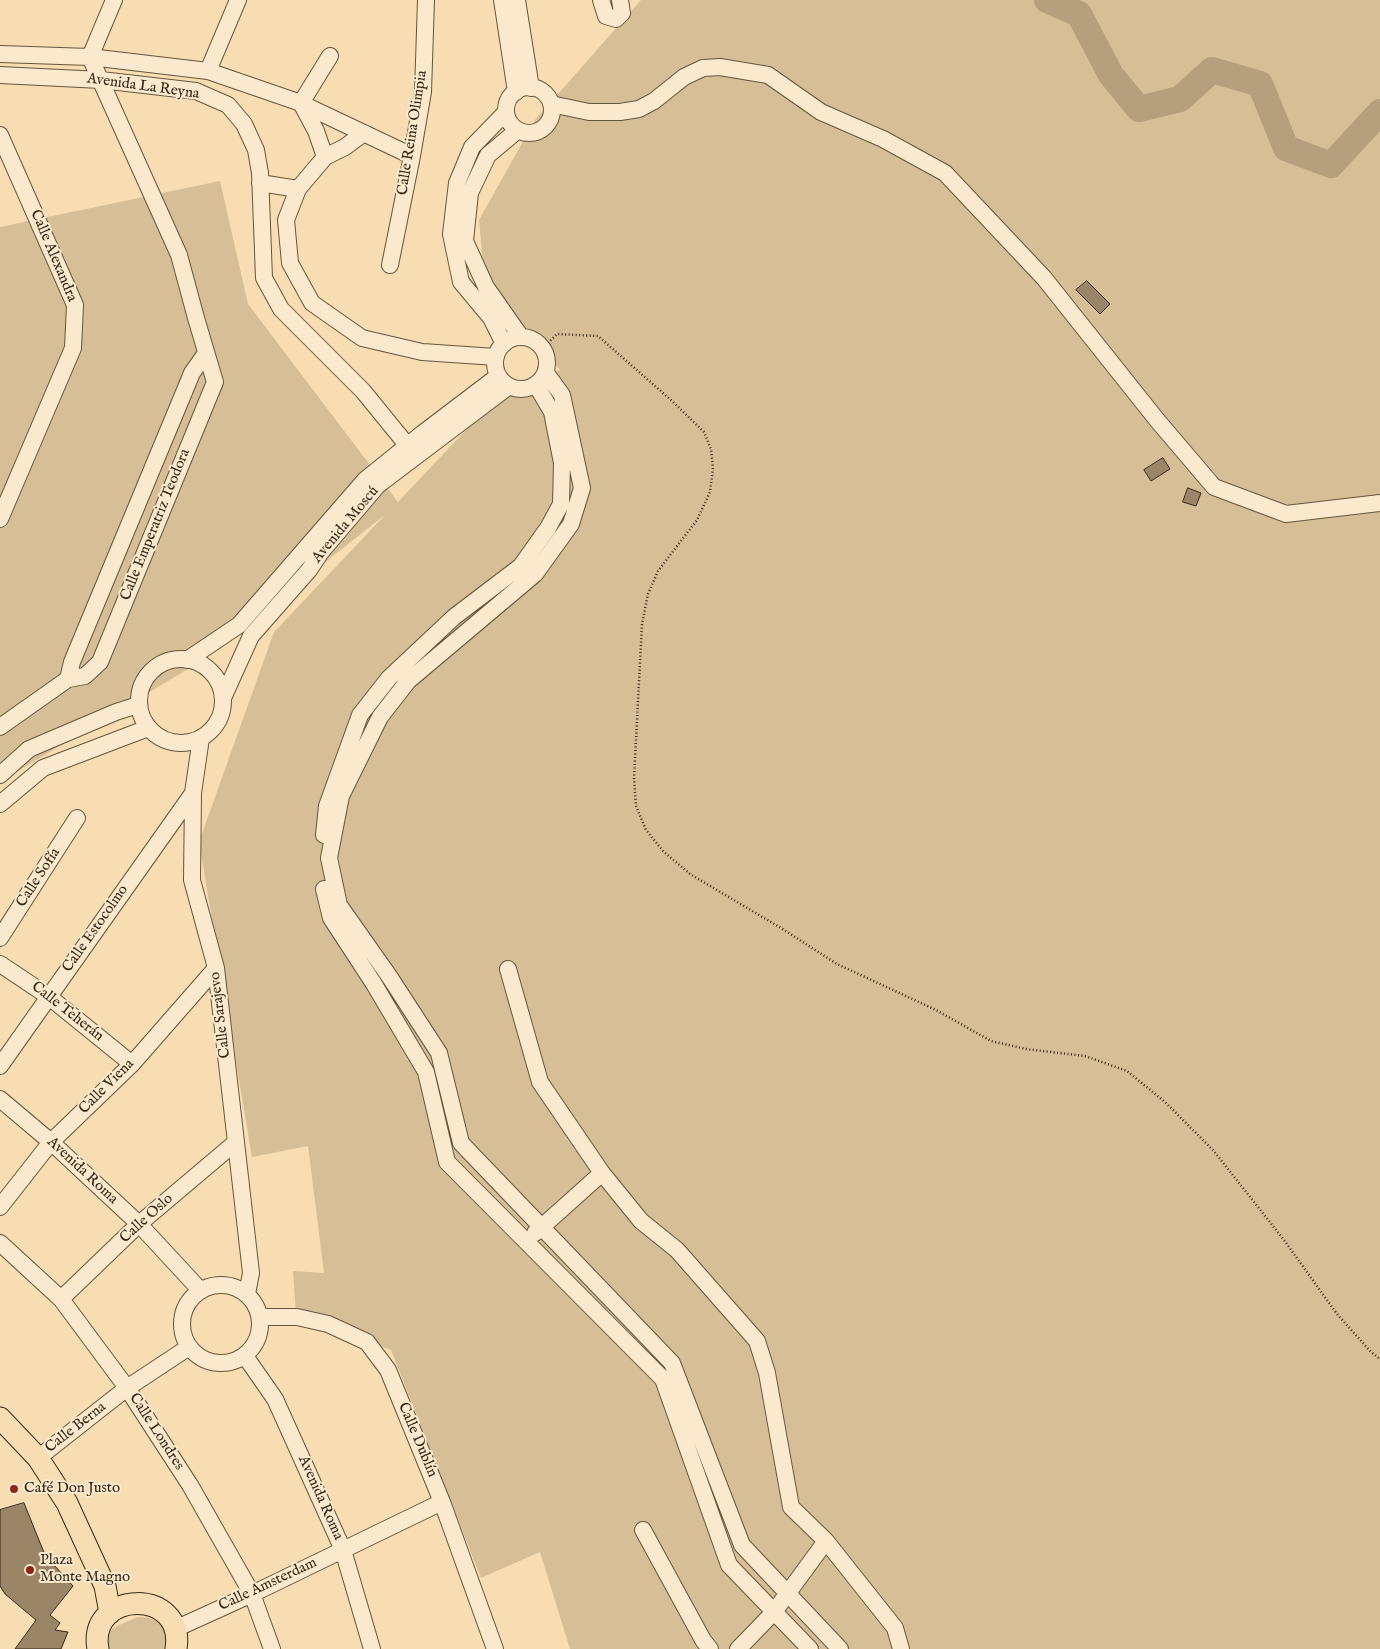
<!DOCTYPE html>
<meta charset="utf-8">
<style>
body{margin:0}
canvas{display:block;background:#f7ddb1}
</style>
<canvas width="1380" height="1649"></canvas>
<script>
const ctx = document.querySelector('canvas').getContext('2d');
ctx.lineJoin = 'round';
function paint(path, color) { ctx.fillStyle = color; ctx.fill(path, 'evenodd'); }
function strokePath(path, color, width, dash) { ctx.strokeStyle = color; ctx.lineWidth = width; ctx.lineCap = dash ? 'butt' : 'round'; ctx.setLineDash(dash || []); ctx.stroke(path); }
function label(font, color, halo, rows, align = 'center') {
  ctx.font = font + ' "IM FELL English",serif'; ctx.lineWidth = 4; ctx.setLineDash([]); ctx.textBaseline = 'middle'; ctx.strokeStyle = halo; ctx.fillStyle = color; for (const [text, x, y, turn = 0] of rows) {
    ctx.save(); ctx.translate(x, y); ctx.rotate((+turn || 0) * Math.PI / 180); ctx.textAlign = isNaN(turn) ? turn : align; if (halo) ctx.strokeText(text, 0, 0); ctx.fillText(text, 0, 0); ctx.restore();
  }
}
paint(new Path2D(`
 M641 0H1380V1649H570L540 1552 481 1578 391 1350 296 1315 293 1271 324 1273 308 1146 252 1157 199 842 274 632 385 515 193 666 13 774 0 785V227L220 181 248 304 398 502 497 397 560 370 485 285 479 220 535 120Z
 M138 1617C150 1617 157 1620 165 1627L167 1649H105L109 1631 117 1626Z`), '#d6be97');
strokePath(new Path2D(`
 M1047 0 1079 14 1111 75 1139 109 1180 99 1212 70 1260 84 1286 148 1331 165 1380 112`), '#b59f7c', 26);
const building = new Path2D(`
 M1087 281 1110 304 1100 314 1076 290Z
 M1163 458 1170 469 1151 481 1144 470Z
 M1188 488 1201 493 1196 506 1183 502Z
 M24 1503 45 1555 73 1586 50 1615 60 1623 55 1630 68 1632 61 1649H15L36 1620 5 1594 0 1586V1510Z`);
paint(building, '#9a8667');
strokePath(building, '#362816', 1);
const minor = new Path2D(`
 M502 0 516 92
 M517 0 531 88
 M601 0 606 16 616 19 622 13 620 0
 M0 54 90 57 208 71 298 102 412 156
 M208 71 238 0
 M0 75 101 80 196 91 228 105 244 124 256 150 260 173 264 278 281 309 363 391 407 445
 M506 110a23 23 0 1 1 46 0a23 23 0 1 1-46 0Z
 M551 104 589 112H620L639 109 654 101 684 77 703 68 720 67 768 75 821 112 883 139 945 173 1044 278 1157 420 1214 487 1286 514 1380 503
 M518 130 488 155 470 193 465 241 486 287 521 337
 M364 133 345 147 325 157 298 189 286 220 290 263 312 303 362 338 422 352 496 357
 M0 135 75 305 73 348 0 519
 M325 157 316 131 301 103 330 56
 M260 183 298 189
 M390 265 412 156 423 92 426 0
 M495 363a26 26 0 1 1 52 0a26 26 0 1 1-52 0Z
 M504 344 491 318 461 282 451 234 457 183 472 147 506 112
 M546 373 562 395 582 488 571 524 535 574 408 681 380 717 341 796 329 858 339 905 389 976 439 1053 461 1143 672 1363 742 1545 840 1649
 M139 701a42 42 0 1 1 84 0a42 42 0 1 1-84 0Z
 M187 660 239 625 365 480 423 433 498 376
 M68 679 72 662 192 373 206 353
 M223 698 251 636 309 570 321 552 378 485 509 386
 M0 727 68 679 85 676 100 662 215 382 196 318 179 255 90 57 114 0
 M201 738 193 793 192 880 216 968 251 1273 247 1294
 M0 775 29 749 116 712 138 705
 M0 804 43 768 148 728
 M324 835 327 806 360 715 389 678 454 617 521 566 548 528 561 504 562 463 552 412 536 385
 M324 889 331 918 374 984 426 1072 447 1162 663 1379 729 1565 810 1649
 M0 938 77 818
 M0 964 48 996 132 1064
 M508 969 540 1082 602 1173 641 1221 677 1250 757 1341 767 1373 791 1507 826 1541 895 1628 901 1649
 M0 1066 193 793
 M0 1099 51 1142 139 1224 201 1291
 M0 1207 51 1142 132 1064 216 968
 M535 1233 602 1173
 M0 1243 61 1299 127 1388 190 1485 252 1594 272 1649
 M182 1324a39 39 0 1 1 78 0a39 39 0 1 1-78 0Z
 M61 1299 139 1224 236 1142
 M260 1317H297L328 1324 367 1342 388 1370 442 1502 495 1649
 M245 1356 275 1399 343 1550 372 1649
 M38 1458 127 1388 189 1347
 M643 1530 703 1640 710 1649
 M175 1629 252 1594 442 1502
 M738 1649 774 1612 826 1541`);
const major = new Path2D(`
 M0 1418 38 1458 67 1503 105 1586 110 1613
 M98 1649C87 1590 186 1587 176 1649`);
strokePath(minor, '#66553d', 18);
strokePath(major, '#362816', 23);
strokePath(new Path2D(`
 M543 348 557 334 598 336 671 400 704 432 711 449 713 468 710 492 697 520 658 571 648 594 642 624 634 779 636 806 646 830 663 851 690 874 781 928 837 964 936 1010 991 1041 1026 1049 1085 1056 1127 1071 1165 1102 1213 1150 1284 1240 1337 1314 1371 1352 1380 1359`), '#362816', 2.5, [1, 2.5]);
strokePath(minor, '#fae9cc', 16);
strokePath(major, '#f7ddb1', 21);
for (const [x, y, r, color] of [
 [14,1489,5,"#8f2418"],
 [30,1570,5,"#8f2418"]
]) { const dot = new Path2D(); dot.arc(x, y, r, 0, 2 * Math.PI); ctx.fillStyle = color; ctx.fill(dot); strokePath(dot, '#fae9cc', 2); }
label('15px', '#362816', '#fae9cc', [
 ["Avenida La Reyna",143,87,8],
 ["Calle Reina Olimpia",413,133,-81],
 ["Calle Alexandra",53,256,67],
 ["Calle Emperatriz Teodora",156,525,-68],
 ["Avenida Moscú",346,525,-50],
 ["Calle Sofía",39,878,-57],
 ["Calle Estocolmo",96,929,-55],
 ["Calle Teherán",67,1012,38],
 ["Calle Sarajevo",221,1015,-97],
 ["Calle Viena",107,1087,-45],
 ["Avenida Roma",82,1171,43],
 ["Calle Oslo",147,1219,-42],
 ["Calle Berna",76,1428,-38],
 ["Calle Londres",156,1432,57],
 ["Calle Dublín",417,1440,67],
 ["Avenida Roma",320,1498,66],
 ["Calle Amsterdam",268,1585,-25]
]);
label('15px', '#362816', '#fae9cc', [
 ["Café Don Justo",24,1489],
 ["Plaza",40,1561],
 ["Monte Magno",40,1578]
], 'left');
</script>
